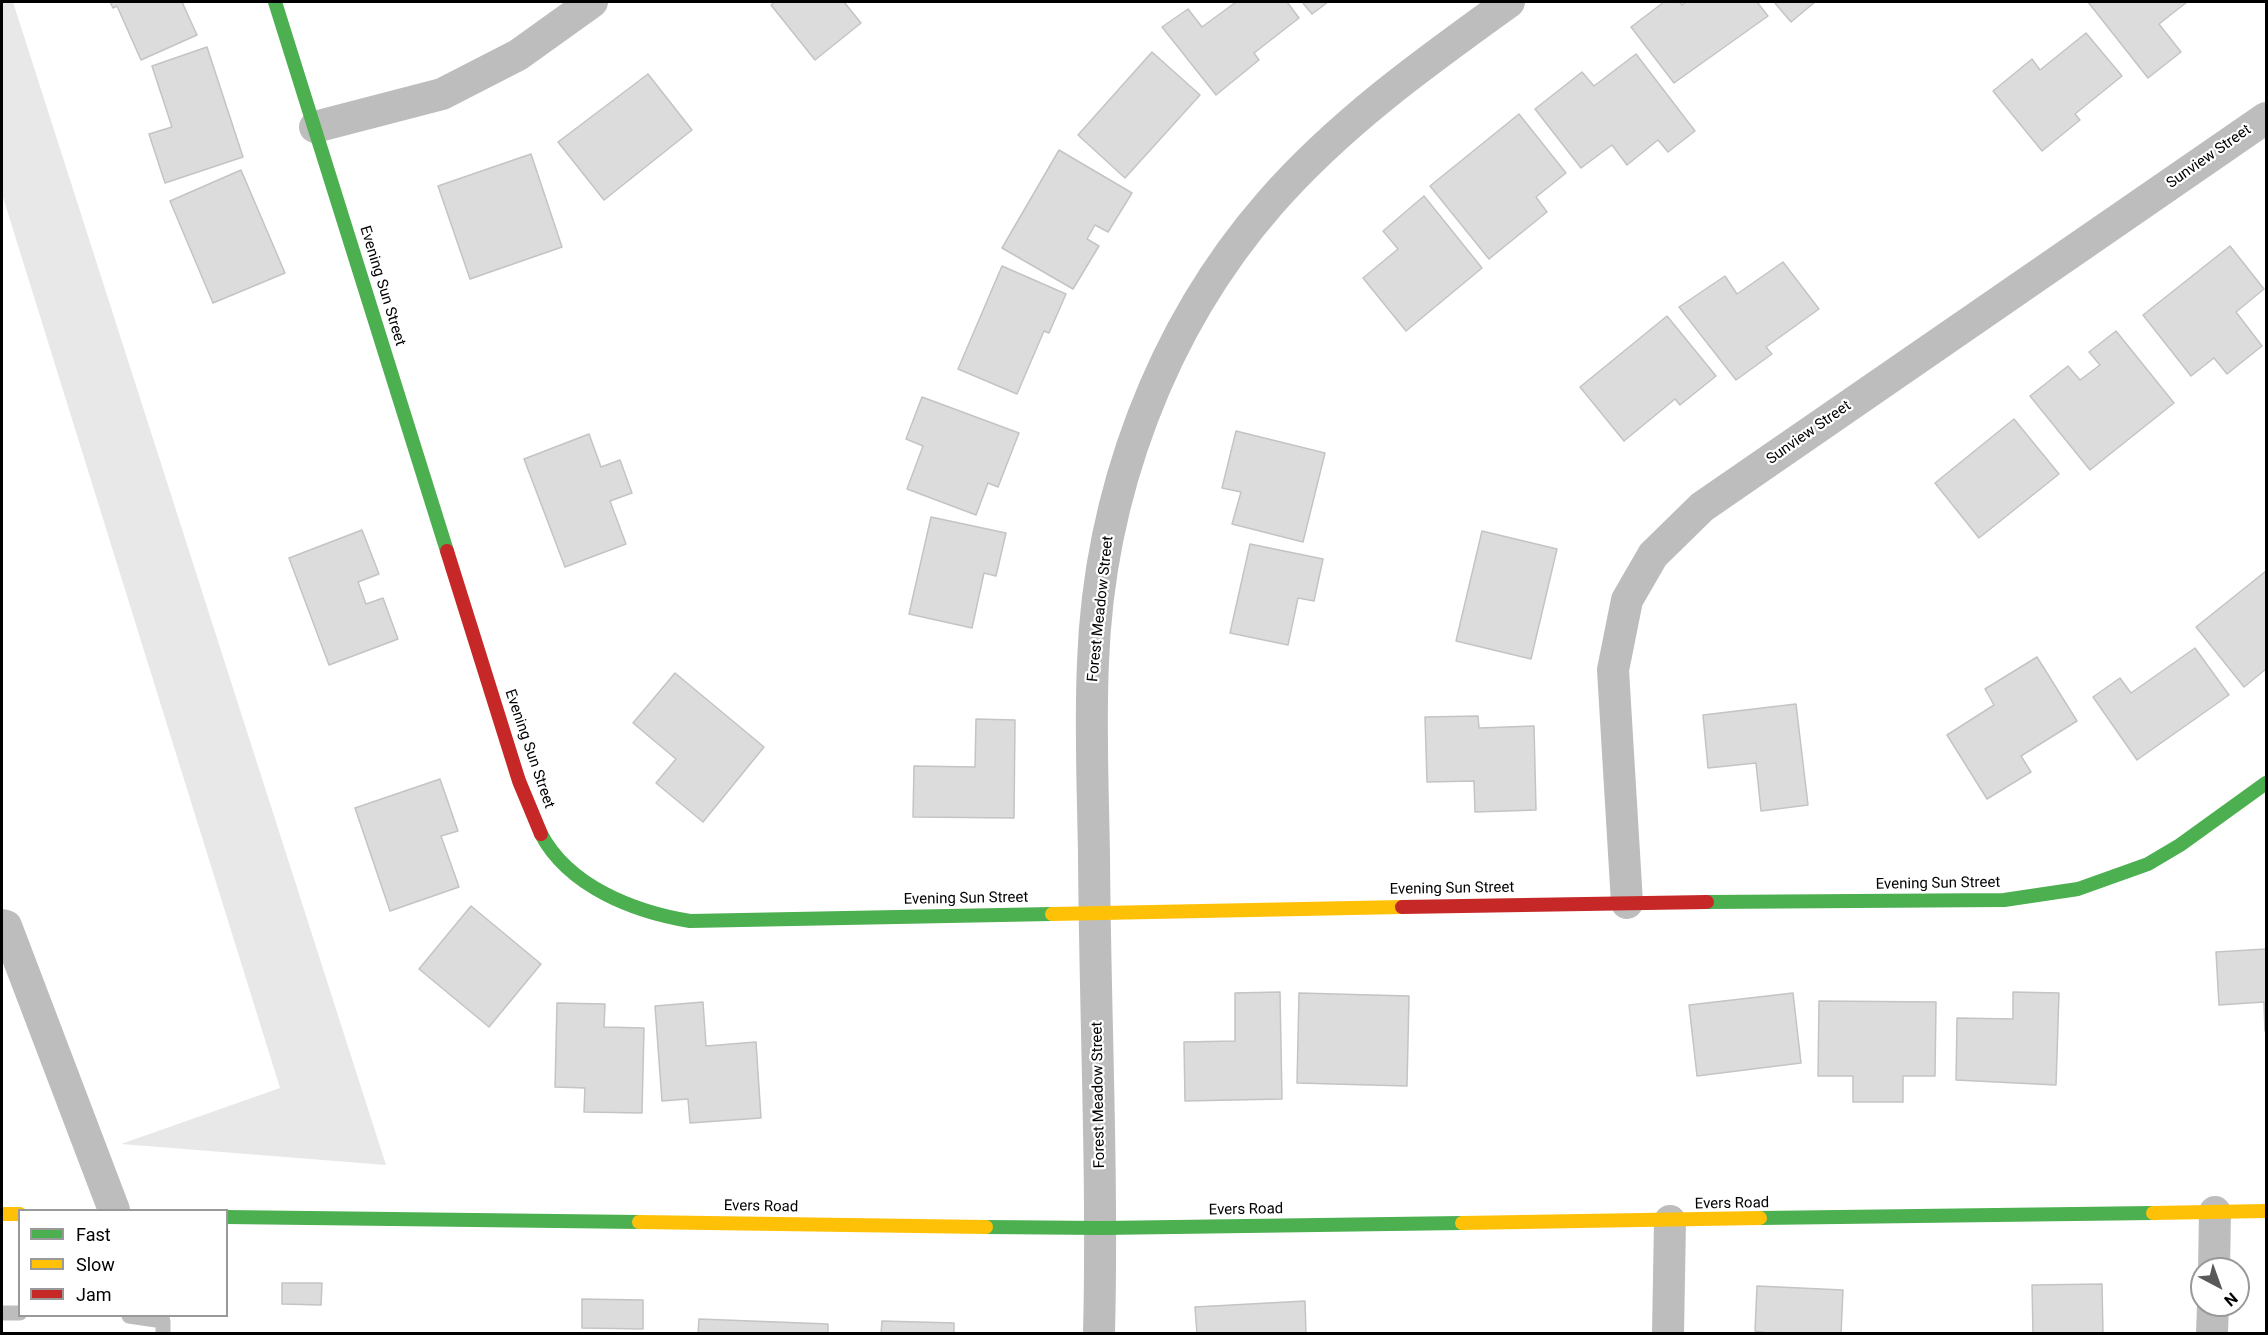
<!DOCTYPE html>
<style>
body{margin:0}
#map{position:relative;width:2268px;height:1335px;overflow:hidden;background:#fff;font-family:Roboto,sans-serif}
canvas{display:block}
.frame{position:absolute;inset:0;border:3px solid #000;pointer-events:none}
.legend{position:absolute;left:18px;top:1209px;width:210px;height:108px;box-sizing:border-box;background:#fff;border:2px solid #999;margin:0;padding:8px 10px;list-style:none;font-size:18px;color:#000}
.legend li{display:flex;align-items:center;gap:12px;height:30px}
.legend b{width:30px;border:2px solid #999}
.north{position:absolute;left:2190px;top:1257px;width:60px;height:60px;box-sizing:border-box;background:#fff;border:2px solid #999;border-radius:50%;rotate:139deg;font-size:16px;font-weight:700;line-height:24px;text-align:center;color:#000}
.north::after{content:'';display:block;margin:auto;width:21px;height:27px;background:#595959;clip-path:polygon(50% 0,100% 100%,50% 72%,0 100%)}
</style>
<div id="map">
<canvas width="2268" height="1335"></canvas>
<div class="frame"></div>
<ul class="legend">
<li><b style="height:8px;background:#4caf50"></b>Fast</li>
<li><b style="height:8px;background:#ffc107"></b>Slow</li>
<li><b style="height:8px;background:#c62828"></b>Jam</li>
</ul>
<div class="north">N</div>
</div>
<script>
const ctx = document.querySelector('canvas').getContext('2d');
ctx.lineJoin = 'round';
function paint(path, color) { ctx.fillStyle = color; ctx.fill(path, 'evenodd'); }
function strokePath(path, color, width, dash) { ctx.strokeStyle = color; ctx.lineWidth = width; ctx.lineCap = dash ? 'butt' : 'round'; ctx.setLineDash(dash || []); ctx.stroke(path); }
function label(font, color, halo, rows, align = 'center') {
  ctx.font = font + ' Roboto,sans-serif'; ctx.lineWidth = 4.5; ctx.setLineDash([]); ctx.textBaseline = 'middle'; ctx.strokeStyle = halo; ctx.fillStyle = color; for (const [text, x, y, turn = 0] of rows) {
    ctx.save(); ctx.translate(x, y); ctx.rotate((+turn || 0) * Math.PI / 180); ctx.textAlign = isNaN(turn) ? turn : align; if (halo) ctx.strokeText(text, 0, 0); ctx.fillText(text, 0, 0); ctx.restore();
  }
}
paint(new Path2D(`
 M2 2H13L386 1165 121 1144 280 1088 2 194Z`), '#e8e8e8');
const building = new Path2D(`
 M110 2H182L197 35 141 60 117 6 113 8Z
 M775 2H844L861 23 815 60 771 5Z
 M1236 2H1287L1299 18 1254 53 1259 60 1216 95 1162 27 1188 9 1202 27Z
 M1302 2H1328L1312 14Z
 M1664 2H1680L1682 5 1686 2H1757L1768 16 1674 83 1631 27Z
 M1774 2H1815L1791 22Z
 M2088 2H2187L2159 24 2181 52 2148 78Z
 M2086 33 2122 76 2075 114 2080 120 2042 151 1993 91 2032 59 2040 70Z
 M207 47 243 157 165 183 149 134 172 127 152 66Z
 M1152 52 1200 95 1125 178 1078 135Z
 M1636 54 1695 131 1668 152 1658 140 1627 165 1612 145 1581 168 1535 109 1582 72 1594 86Z
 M648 74 692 130 604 200 558 142Z
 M1519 114 1566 173 1536 197 1547 212 1489 259 1430 186Z
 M1059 150 1132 193 1108 232 1095 225 1087 239 1099 246 1073 289 1002 248Z
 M531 154 562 247 470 279 438 186Z
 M241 170 285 273 213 303 170 201Z
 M1424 196 1482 268 1406 331 1363 278 1398 249 1383 231Z
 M2230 246 2264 289 2236 312 2262 346 2227 374 2214 358 2191 376 2143 315Z
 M1783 262 1819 309 1766 347 1772 354 1736 380 1679 307 1725 276 1737 294Z
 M1002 266 1066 294 1049 333 1044 331 1017 394 958 369Z
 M1667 316 1716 376 1680 405 1675 399 1624 441 1580 387Z
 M2116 331 2174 403 2090 470 2030 396 2068 366 2080 380 2100 365 2089 352Z
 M922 397 1019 433 998 487 988 483 976 515 907 489 923 446 906 439Z
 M2014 419 2059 474 1979 538 1935 483Z
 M1236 431 1325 453 1303 542 1232 524 1241 492 1222 488Z
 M589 434 601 467 620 460 632 493 610 501 626 544 565 567 524 459Z
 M931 517 1006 533 996 576 984 573 972 628 909 614Z
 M362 530 379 574 358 582 366 604 383 598 398 639 329 665 289 558Z
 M1482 531 1557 549 1531 659 1456 641Z
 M1250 544 1323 559 1314 601 1298 598 1288 645 1230 633Z
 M2266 571V669L2244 687 2196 627Z
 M2195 648 2229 695 2137 760 2093 697 2120 678 2131 693Z
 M2037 657 2077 721 2021 756 2031 772 1987 799 1947 735 1994 705 1985 689Z
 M675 673 764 747 703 822 656 783 676 759 633 723Z
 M1796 704 1808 805 1761 811 1756 763 1708 768 1703 715Z
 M1478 716 1479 728 1534 726 1536 810 1475 812 1474 781 1427 782 1425 717Z
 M976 719 1015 720 1014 818 913 817 914 766 975 767Z
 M440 779 458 831 441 836 459 887 390 911 355 808Z
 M471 906 541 964 489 1027 419 969Z
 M2266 949V1031H2265L2264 1002 2219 1005 2216 952Z
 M1280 992 1282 1099 1185 1101 1184 1042 1235 1041V993Z
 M2013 992 2059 993 2056 1085 1956 1080 1957 1018 2013 1019Z
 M1299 993 1409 996 1407 1086 1297 1083Z
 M1793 993 1801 1063 1697 1076 1689 1005Z
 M1819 1001 1936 1002 1935 1076H1903V1102H1853V1076H1818Z
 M703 1002 706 1046 756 1042 761 1118 690 1123 688 1099 662 1101 655 1006Z
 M557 1003 605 1004 604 1027 644 1028 642 1113 584 1112 585 1088 555 1087Z
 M282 1283H322L321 1305 282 1304Z
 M2102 1284 2103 1334H2033L2032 1285Z
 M1757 1286 1843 1290 1841 1334H1773L1755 1331Z
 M582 1299 643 1300V1329L582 1328Z
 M1305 1301 1306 1334H1197L1195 1307Z
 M699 1319 828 1324V1334H698Z
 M882 1321 954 1323V1334H881Z`);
paint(building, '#dcdcdc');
strokePath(building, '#c4c4c4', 1.5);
strokePath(new Path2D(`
 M2 1313H20
 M129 1316 163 1321V1334`), '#bdbdbd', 15);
strokePath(new Path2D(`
 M315 127 442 94 518 55 592 2
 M1627 903 1613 670 1627 600 1653 555 1702 507 2266 118
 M2 925 6 926 114 1210
 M2214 1269 2215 1212
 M1099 1334C1103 1174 1095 1015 1094 856 1093 791 1090 726 1093 662 1099 496 1160 329 1270 203 1339 124 1424 63 1509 2
 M1668 1334 1670 1221
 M2212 1334 2213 1305`), '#bdbdbd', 32);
strokePath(new Path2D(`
 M275 2 447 551
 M541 834C569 887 635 912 690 921L1052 914
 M1707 902 2004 900 2078 889 2148 864 2180 845 2266 783
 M226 1217 639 1222
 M1760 1218 2153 1213
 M986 1227 1102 1228 1462 1223`), '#4caf50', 14);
strokePath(new Path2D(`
 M1052 914 1402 907
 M2153 1213 2266 1211
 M2 1214H20
 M639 1222 986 1227
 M1462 1223 1760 1218`), '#ffc107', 14);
strokePath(new Path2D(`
 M447 551 519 781 541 834
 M1402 907 1707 902`), '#c62828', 14);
label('15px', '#000', '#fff', [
 ["Sunview Street",2209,157,-35],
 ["Evening Sun Street",382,286,73],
 ["Sunview Street",1809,433,-35],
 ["Forest Meadow Street",1101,609,-84],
 ["Evening Sun Street",529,749,71],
 ["Evening Sun Street",1938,884,-1],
 ["Evening Sun Street",1452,889,-1],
 ["Evening Sun Street",966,899,-1],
 ["Forest Meadow Street",1099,1095,-91],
 ["Evers Road",1732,1204,-1],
 ["Evers Road",761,1207,1],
 ["Evers Road",1246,1210,-1]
]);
</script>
